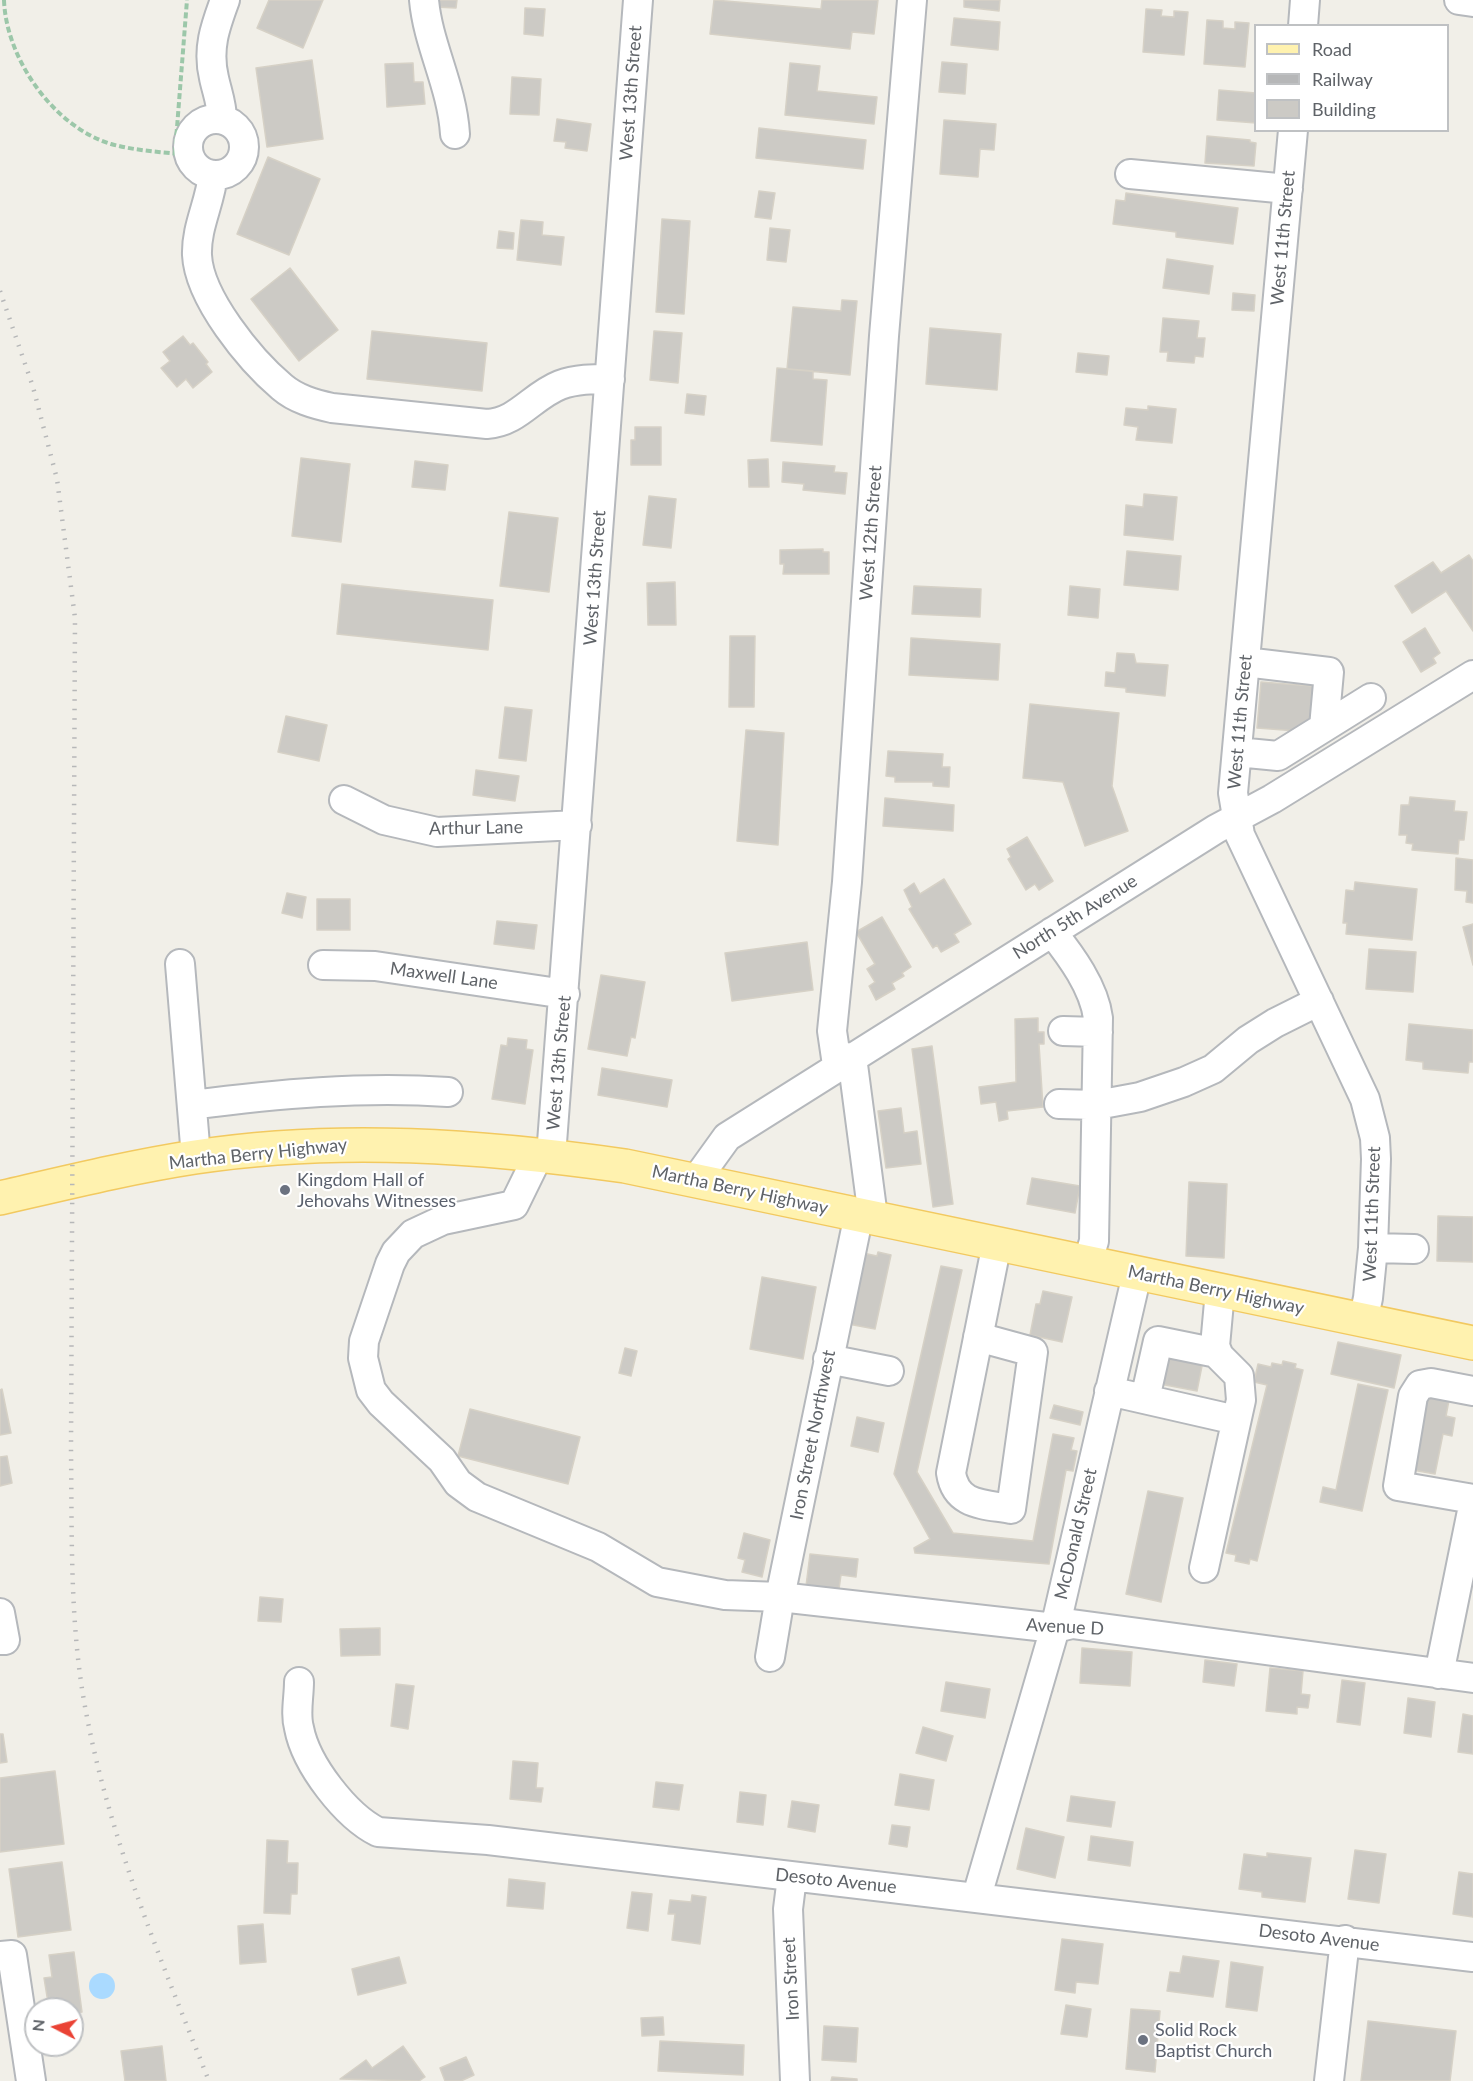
<!DOCTYPE html>
<style>
body{margin:0}
#map{position:relative;width:1473px;height:2081px;overflow:hidden;background:#f1efe8;font-family:Lato,sans-serif}
canvas{display:block}
.legend{position:absolute;left:1254px;top:24px;width:195px;height:108px;box-sizing:border-box;background:#fff;border:2px solid #bfc1c3;margin:0;padding:8px 10px;list-style:none;font-size:18px;color:#5f6368}
.legend li{display:flex;align-items:center;gap:12px;height:30px}
.legend b{width:30px;border:2px solid #bfc1c3}
.north{position:absolute;left:24px;top:1997px;width:60px;height:60px;box-sizing:border-box;background:#fff;border:2px solid #bfc1c3;border-radius:50%;rotate:276deg;font-size:16px;font-weight:700;line-height:24px;text-align:center;color:#5f6368}
.north::after{content:'';display:block;margin:auto;width:21px;height:27px;background:#ea4335;clip-path:polygon(50% 0,100% 100%,50% 72%,0 100%)}
</style>
<div id="map">
<canvas width="1473" height="2081"></canvas>
<ul class="legend">
<li><b style="height:8px;background:#fff2af"></b>Road</li>
<li><b style="height:8px;background:#b6b7b8"></b>Railway</li>
<li><b style="height:16px;background:#cccac5"></b>Building</li>
</ul>
<div class="north">N</div>
</div>
<script>
const ctx = document.querySelector('canvas').getContext('2d');
ctx.lineJoin = 'round';
function paint(path, color) { ctx.fillStyle = color; ctx.fill(path, 'evenodd'); }
function strokePath(path, color, width, dash) { ctx.strokeStyle = color; ctx.lineWidth = width; ctx.lineCap = dash ? 'butt' : 'round'; ctx.setLineDash(dash || []); ctx.stroke(path); }
function label(font, color, halo, rows, align = 'center') {
  ctx.font = font + ' Lato,sans-serif'; ctx.lineWidth = 4.5; ctx.setLineDash([]); ctx.textBaseline = 'middle'; ctx.strokeStyle = halo; ctx.fillStyle = color; for (const [text, x, y, turn = 0] of rows) {
    ctx.save(); ctx.translate(x, y); ctx.rotate((+turn || 0) * Math.PI / 180); ctx.textAlign = isNaN(turn) ? turn : align; if (halo) ctx.strokeText(text, 0, 0); ctx.fillText(text, 0, 0); ctx.restore();
  }
}
paint(new Path2D(`
 M89 1986a13 13 0 1 1 26 0a13 13 0 1 1-26 0Z`), '#aadaff');
const building = new Path2D(`
 M269 0H323L303 48 257 28Z
 M435 0H457L456 8 435 7Z
 M714 0 821 9 822 0H878L874 34 852 32 850 49 710 34Z
 M964 0H1000L999 11 964 7Z
 M525 8 545 9 543 36 524 34Z
 M1146 9 1162 10 1161 16 1174 17V11L1188 12 1184 55 1143 52Z
 M954 18 1000 22 998 50 951 45Z
 M1207 20 1223 21V28L1235 29V22L1249 23 1245 67 1204 64Z
 M312 60 323 139 267 147 256 68Z
 M942 62 967 64 965 94 939 92Z
 M413 63 414 82H423L425 104 387 107 385 64Z
 M790 63 820 66 817 91 877 97 874 124 785 115Z
 M512 77 541 79 539 115 510 114Z
 M1219 90 1256 93V123L1217 120Z
 M557 119 591 124 587 151 565 148 566 142 554 141Z
 M944 120 996 124 994 150 980 149 978 177 940 174Z
 M759 128 866 140 863 169 756 158Z
 M1207 136 1250 140V142L1256 143 1254 166 1205 163Z
 M268 157 320 179 289 255 237 234Z
 M759 191 775 193 771 219 755 217Z
 M1126 193 1238 208 1233 244 1176 237V232L1113 224 1116 200 1125 201Z
 M662 219 690 221 684 314 656 312Z
 M521 220 543 222 542 235 564 237 561 265 517 260Z
 M770 228 790 230 786 262 767 260Z
 M499 231 514 233 513 249 497 248Z
 M1167 259 1213 266 1209 294 1163 288Z
 M290 268 338 330 299 361 251 299Z
 M1233 293 1255 295 1254 311 1232 310Z
 M842 300 857 301 850 375 787 369 793 307 841 311Z
 M1163 318 1199 321 1197 338H1205L1203 357 1195 356 1194 363 1167 361 1168 352H1160Z
 M930 328 1001 334 997 390 926 384Z
 M372 331 487 343 482 391 367 379Z
 M654 331 682 333 678 383 650 380Z
 M183 336 190 345 193 343 208 362 206 364 212 372 193 388 186 379 177 387 161 368 170 361 163 352Z
 M1078 353 1109 356 1107 375 1076 372Z
 M777 368 813 371V379L827 380 822 445 771 441Z
 M687 394 706 396 704 415 685 413Z
 M1148 406 1176 409 1172 443 1136 440 1138 427 1124 425 1126 408 1148 410Z
 M635 427H661V465H631V440H635Z
 M301 458 350 464 341 542 292 536Z
 M768 459 769 487H749L748 460Z
 M415 461 448 465 445 490 412 487Z
 M783 462 835 466 834 472 847 473 845 494 803 490 804 484 782 482Z
 M1144 494 1177 497 1173 540 1124 535 1126 505 1143 507Z
 M649 496 676 499 671 548 643 545Z
 M509 512 558 518 549 592 500 586Z
 M823 549V552H829V574H783L784 564H780V550Z
 M1127 551 1181 556 1178 590 1124 585Z
 M1469 555 1473 561V631L1446 591 1412 613 1395 586 1433 562 1441 573Z
 M675 582 676 625H648L647 583Z
 M342 584 493 600 488 650 337 634Z
 M914 586 981 589 980 617 912 614Z
 M1070 586 1100 589 1098 618 1068 615Z
 M1425 628 1440 653 1433 658 1436 663 1421 672 1403 642Z
 M730 636H755L754 707H729Z
 M911 638 1000 644 998 680 909 675Z
 M1117 653 1134 654 1136 663 1168 665 1165 696 1126 692V688L1105 686 1106 672 1115 673Z
 M1261 682 1313 686 1310 732 1257 728Z
 M1030 704 1119 713 1112 786 1128 831 1085 846 1063 782 1023 778Z
 M505 707 532 710 526 761 499 758Z
 M286 716 327 725 319 761 278 752Z
 M746 730 784 733 778 845 737 841Z
 M888 751 943 754 942 767H950L949 787 933 786V782H895V777L886 776Z
 M476 770 519 776 515 801 473 795Z
 M1410 797 1455 801 1454 811 1467 812 1464 840H1459L1458 854 1412 850 1413 844 1406 843 1407 835H1399L1401 805H1409Z
 M885 798 954 805 953 831 883 826Z
 M1027 837 1053 881 1039 890 1035 884 1026 890 1008 859 1011 857 1007 849Z
 M1456 858 1473 860V903L1466 902 1467 891 1455 890Z
 M944 879 971 924 954 934 959 942 941 952 937 945 933 948 909 909 912 907 904 890 914 883 920 894Z
 M1355 882 1417 889 1412 940 1346 934 1347 923H1343L1346 890 1354 891Z
 M287 893 306 897 302 918 282 913Z
 M317 899H350V930H317Z
 M882 917 911 967 902 973 904 976 892 983 895 989 876 1000 869 986 875 982 867 969 875 964 856 932Z
 M497 921 537 925 534 949 494 944Z
 M1473 924V965L1463 927Z
 M807 942 813 990 732 1001 725 953Z
 M1369 949 1416 952 1413 992 1366 989Z
 M601 975 645 982 635 1038 631 1037 627 1056 588 1049Z
 M1038 1018V1032H1044V1044H1039L1043 1107 1007 1111 1008 1119 999 1121 996 1102 981 1104 979 1087 1016 1082 1015 1019Z
 M1409 1024 1473 1030V1062H1469L1468 1073 1423 1069V1062L1406 1060Z
 M508 1038 527 1040 526 1049 533 1050 525 1104 492 1099 501 1045 507 1046Z
 M932 1046 953 1204 933 1207 912 1049Z
 M602 1068 672 1080 667 1107 598 1095Z
 M901 1108 904 1133 917 1131 921 1164 886 1168 878 1111Z
 M1032 1178 1080 1186 1075 1213 1027 1204Z
 M1189 1182 1227 1184 1224 1258 1186 1256Z
 M1438 1216 1473 1217V1262L1437 1261Z
 M878 1252 891 1255 875 1329 848 1324 863 1253 877 1256Z
 M941 1266 962 1270 917 1472 953 1533 1033 1541 1053 1434 1074 1438 1071 1450 1077 1451 1073 1471 1066 1470 1049 1564 915 1553 914 1548 930 1539 894 1474Z
 M762 1277 816 1287 803 1359 750 1349Z
 M1043 1291 1072 1297 1062 1342 1030 1335 1036 1304H1040Z
 M1338 1342 1401 1355 1394 1388 1331 1374Z
 M625 1348 637 1351 631 1376 619 1373Z
 M1166 1354 1203 1361 1197 1391 1160 1384Z
 M1283 1361 1296 1364 1295 1368 1303 1370 1257 1561 1250 1559 1249 1564 1235 1561 1236 1555 1226 1553 1267 1385 1254 1382 1258 1364 1271 1367 1272 1363 1282 1365Z
 M1358 1384 1388 1390 1362 1511 1320 1502 1323 1487 1336 1490Z
 M1422 1385 1450 1395 1446 1416 1455 1418 1452 1436 1443 1434 1435 1474 1407 1469Z
 M2 1389 11 1433 0 1435V1390Z
 M1054 1405 1083 1412 1080 1425 1050 1418Z
 M470 1409 580 1437 568 1484 458 1456Z
 M857 1417 884 1423 878 1452 851 1446Z
 M7 1456 12 1483 0 1486V1457Z
 M1148 1491 1183 1498 1161 1602 1126 1594Z
 M744 1533 770 1540 762 1577 742 1572 745 1560 738 1558Z
 M810 1554 858 1559 856 1577 841 1575 839 1589 806 1586Z
 M260 1597 283 1599 281 1622 258 1621Z
 M380 1628V1655L341 1656 340 1629Z
 M1082 1648 1132 1652 1130 1686 1080 1683Z
 M1205 1660 1237 1664 1234 1686 1203 1682Z
 M1270 1668 1303 1671 1301 1694 1310 1695 1308 1708 1297 1707V1714L1266 1711Z
 M1342 1680 1365 1683 1360 1725 1337 1722Z
 M946 1682 990 1689 985 1718 941 1711Z
 M396 1684 414 1686 408 1729 391 1726Z
 M1408 1698 1435 1702 1431 1737 1404 1733Z
 M1463 1714 1473 1716V1754L1458 1752Z
 M923 1727 953 1736 946 1761 916 1753Z
 M0 1734H3L7 1762 0 1763Z
 M513 1761 538 1763 536 1788H543L541 1802 510 1799Z
 M55 1771 64 1844 0 1852V1778Z
 M900 1774 934 1780 929 1810 895 1805Z
 M656 1782 683 1785 679 1810 653 1807Z
 M740 1792 766 1795 763 1825 737 1822Z
 M1071 1796 1115 1802 1111 1827 1067 1821Z
 M792 1801 819 1805 815 1832 788 1827Z
 M892 1825 910 1827 907 1847 889 1844Z
 M1026 1828 1064 1837 1055 1878 1017 1869Z
 M1091 1836 1133 1842 1130 1866 1088 1860Z
 M267 1840 288 1841 287 1863H298L297 1894H291L290 1914 264 1913Z
 M1355 1850 1386 1854 1379 1903 1348 1899Z
 M1267 1853 1311 1858 1305 1902 1262 1897V1892L1239 1889 1244 1854 1267 1857Z
 M62 1862 71 1930 18 1937 9 1869Z
 M1459 1872 1473 1874V1917L1453 1914Z
 M509 1879 545 1883 543 1909 507 1906Z
 M632 1892 652 1894 648 1931 627 1928Z
 M692 1895 706 1897 700 1944 672 1940 675 1914H668L670 1900 691 1902Z
 M263 1924 266 1962 240 1964 238 1926Z
 M1062 1939 1103 1944 1098 1984 1076 1982 1075 1993 1055 1990Z
 M74 1952 82 2012 72 2013V2009H49L44 1978 52 1977 49 1955Z
 M1183 1956 1219 1961 1213 1997 1167 1991 1170 1972 1180 1973Z
 M399 1957 406 1983 358 1995 352 1969Z
 M1231 1962 1263 1967 1257 2011 1226 2007Z
 M1066 2005 1091 2009 1087 2037 1061 2034Z
 M1131 2009 1160 2011 1155 2072 1126 2069Z
 M663 2017 664 2035 642 2036 641 2018Z
 M1368 2021 1456 2031 1450 2081H1361Z
 M824 2026 858 2028 856 2062 822 2060Z
 M660 2041 744 2045 743 2075 658 2071Z
 M162 2046 166 2081H125L121 2051Z
 M403 2046 425 2077 419 2081 340 2079 366 2060 372 2068Z
 M466 2057 474 2075 461 2081H445L440 2068Z
 M832 2077 857 2079V2081H831Z`);
paint(building, '#cccac5');
strokePath(building, '#d6d1c6', 1.5);
const minor = new Path2D(`
 M424 0C428 45 452 86 455 134
 M1459 0 1473 2
 M1303 26 1305 0
 M188 147a28 28 0 1 1 56 0a28 28 0 1 1-56 0Z
 M222 119C222 104 217 92 214 78 207 49 215 27 225 0
 M1293 130 1233 793 1240 835 1365 1099 1375 1138 1376 1159 1373 1248 1368 1298 1363 1321
 M1130 174 1288 189
 M213 175C210 203 196 227 197 255 199 298 250 360 282 387 296 399 314 404 332 408L487 424C518 422 532 396 560 385 576 379 593 379 610 379
 M1245 662 1329 672 1324 727
 M1237 752 1278 756 1371 698
 M344 800 384 820 437 832 577 825
 M1052 932C1071 956 1094 987 1098 1018L1094 1241 1088 1261
 M180 964 196 1157
 M323 965 375 966 565 994
 M1063 1031 1098 1032
 M852 1057 873 1217
 M837 1065 832 1031 847 882 884 336 912 0
 M1059 1104 1097 1105 1140 1097 1184 1082 1213 1069 1248 1040 1275 1023 1319 1001
 M192 1105C276 1094 363 1086 448 1092
 M539 1154 514 1205 443 1220 413 1234 396 1252 390 1264 364 1341 363 1358 371 1390 381 1403 442 1460 458 1483 477 1497 598 1547 657 1582 725 1595 780 1597 1055 1628 1072 1624 1473 1678
 M551 1156 638 0
 M696 1180 727 1137 1216 829 1272 799 1473 675
 M1373 1248 1414 1249
 M978 1337 1033 1352 1011 1509C984 1504 956 1506 951 1473L997 1243
 M828 1359 889 1371
 M1109 1391 1236 1420
 M1473 1391 1431 1383 1420 1385 1413 1396 1398 1486 1473 1499
 M1145 1399 1158 1341 1217 1353
 M1204 1568 1241 1400 1239 1376 1219 1356 1215 1346 1220 1291
 M0 1613 5 1640H0
 M770 1657 780 1597 859 1214
 M1439 1674 1473 1506
 M299 1682C299 1697 295 1714 299 1728 306 1765 346 1816 378 1832L488 1840 1473 1957
 M792 1877 788 1909 795 2081
 M977 1896 1055 1628 1137 1274
 M0 1956 12 1955 31 2081
 M1329 2081 1345 1940`);
const major = new Path2D(`
 M0 1198C65 1183 130 1167 195 1157 339 1135 483 1146 625 1166L1473 1343`);
strokePath(minor, '#b5b8bc', 32);
strokePath(major, '#f2c960', 36);
strokePath(new Path2D(`
 M4 0C6 59 54 127 111 144 136 151 163 152 189 155
 M175 153 187 0`), '#9cc7a9', 4, [6, 3]);
strokePath(minor, '#fff', 28);
strokePath(major, '#fff2af', 33);
strokePath(new Path2D(`
 M0 291 33 387 57 479 75 618 71 1449C72 1529 70 1610 82 1689 104 1826 158 1953 209 2081`), '#b6b7b8', 4.5, [1.5, 8]);
for (const [x, y, r, color] of [
 [285,1190,6,"#6b7280"],
 [1143,2040,6,"#6b7280"]
]) { const dot = new Path2D(); dot.arc(x, y, r, 0, 2 * Math.PI); ctx.fillStyle = color; ctx.fill(dot); strokePath(dot, '#fff', 2); }
label('18px', '#5f6368', '#fff', [
 ["West 13th Street",631,93,-86],
 ["West 11th Street",1283,238,-85],
 ["West 12th Street",871,533,-86],
 ["West 13th Street",595,578,-86],
 ["West 11th Street",1240,722,-85],
 ["Arthur Lane",476,828,-1],
 ["North 5th Avenue",1075,917,-32],
 ["Maxwell Lane",444,976,8],
 ["West 13th Street",559,1063,-85],
 ["Martha Berry Highway",258,1154,-6],
 ["Martha Berry Highway",740,1190,12],
 ["West 11th Street",1372,1214,-88],
 ["Martha Berry Highway",1216,1290,12],
 ["Iron Street Northwest",813,1435,-79],
 ["McDonald Street",1076,1534,-77],
 ["Avenue D",1065,1627,3],
 ["Desoto Avenue",836,1881,6],
 ["Desoto Avenue",1319,1938,7],
 ["Iron Street",791,1979,-93]
]);
label('18px', '#5b616d', '#fff', [
 ["Kingdom Hall of",297,1180],
 ["Jehovahs Witnesses",297,1201],
 ["Solid Rock",1155,2030],
 ["Baptist Church",1155,2051]
], 'left');
</script>
